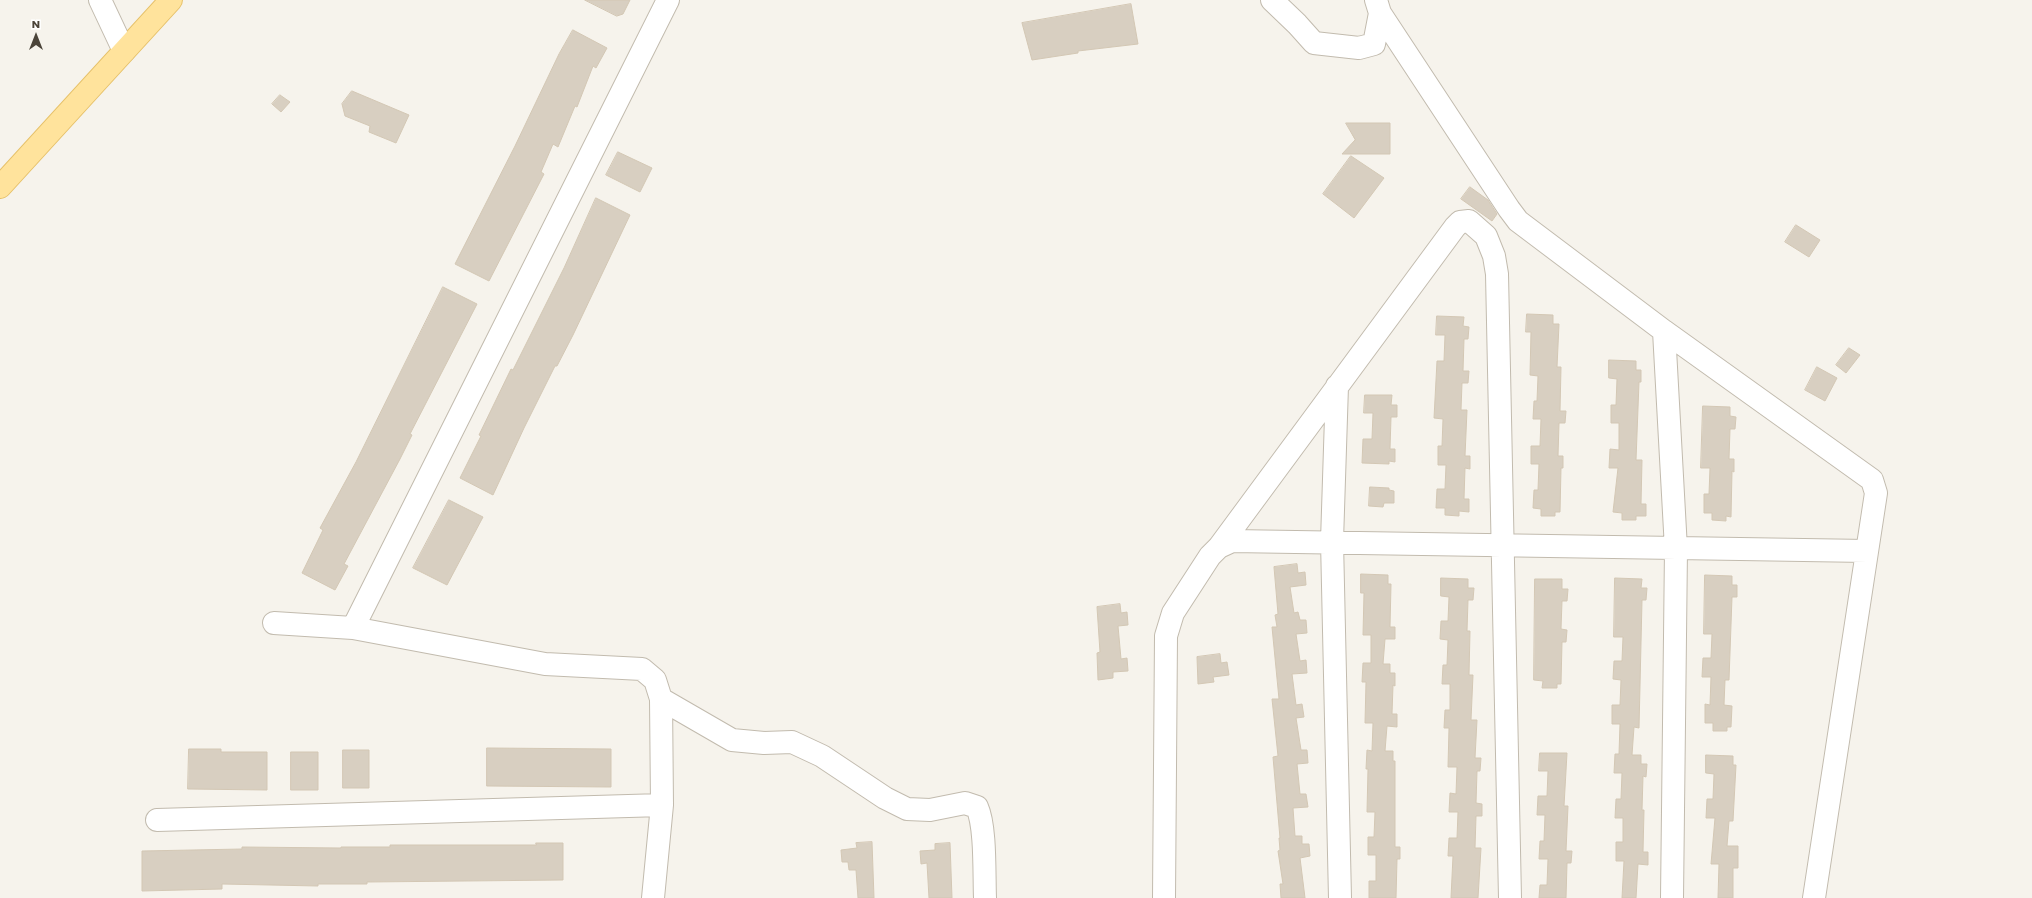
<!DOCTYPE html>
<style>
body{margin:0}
#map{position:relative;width:2032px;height:898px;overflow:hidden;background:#f6f3ec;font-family:Poppins,sans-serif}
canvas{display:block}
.north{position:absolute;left:16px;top:16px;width:40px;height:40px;-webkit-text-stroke:3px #fff;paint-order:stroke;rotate:0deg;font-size:11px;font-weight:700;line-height:16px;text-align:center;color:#4b4439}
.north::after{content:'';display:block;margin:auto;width:14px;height:18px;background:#4b4439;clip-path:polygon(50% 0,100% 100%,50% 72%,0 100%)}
</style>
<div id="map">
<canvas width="2032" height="898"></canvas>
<div class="north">N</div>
</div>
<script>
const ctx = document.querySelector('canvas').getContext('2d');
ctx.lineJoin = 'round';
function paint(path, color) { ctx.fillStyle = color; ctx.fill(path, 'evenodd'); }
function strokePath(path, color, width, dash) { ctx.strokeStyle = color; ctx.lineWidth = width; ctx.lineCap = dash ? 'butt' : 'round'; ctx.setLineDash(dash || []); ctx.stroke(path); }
const building = new Path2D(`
 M585 0H630L623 14 617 16Z
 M1131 4 1138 44 1078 51V53L1032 60 1022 23Z
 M573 30 607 48 596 68 593 66 577 107 575 106 558 147 553 144 541 172 544 174 489 281 455 264 515 146 559 54Z
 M352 91 409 115 396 143 369 132 370 126 345 116 342 104Z
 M280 95 290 102 281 112 272 104Z
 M1346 123H1390V154H1342L1355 140Z
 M618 152 652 168 640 192 606 175Z
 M1351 156 1384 178 1354 218 1323 194Z
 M1470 187 1488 200 1497 214 1492 221 1461 199Z
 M596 198 630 215 573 335 557 366H555L524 428 493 495 460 478 481 436 479 435 511 369 513 370 564 268Z
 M1796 225 1820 240 1809 257 1785 242Z
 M443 287 477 304 410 434 412 435 400 459 344 564 348 566 335 590 302 573 323 530 320 528 356 462Z
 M1527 314 1553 315V324H1559L1557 367H1561L1560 411H1566L1565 423H1559L1558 456H1563V468H1561L1560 512H1555V516H1541V509L1533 508 1534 490H1538L1539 464H1531V446H1540L1541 419H1533L1534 401H1537L1538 376 1530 375 1531 332H1526Z
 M1437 316 1464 317 1463 326 1469 327 1468 339H1464L1463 371H1469L1468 383H1462L1461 410H1467L1465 456H1470V469L1465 468 1464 499H1469V512L1459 511V516L1445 515V508H1436L1437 489H1445L1446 465H1438V446H1442L1443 419 1434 418 1437 361H1444L1445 335H1436Z
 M1849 348 1860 355 1846 373 1836 365Z
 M1609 360 1636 361V370H1641V382H1639L1636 460H1642L1641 504H1646V516H1636V520H1622V513L1613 512 1618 468H1609L1610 449 1619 450V423H1611V405H1616L1617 379 1609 378Z
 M1817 367 1837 378 1825 401 1805 390Z
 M1365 395H1392L1391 405H1397V417H1391L1390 449H1395V462L1389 461V464L1362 463 1363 439H1372L1373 413H1364Z
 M1703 406 1730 407V416L1736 417 1735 429H1730L1729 459H1734V472L1732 471 1731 517 1726 516V521L1712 520V513H1704V494H1709L1710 468H1701Z
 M1370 487 1389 488V490L1394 491V503H1384L1383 507 1369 506Z
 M449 500 483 517 447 585 413 568Z
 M1297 564 1298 573 1305 572 1306 585 1290 587 1294 613 1298 612 1300 620H1306L1307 633 1296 634 1300 661 1306 660 1307 673 1292 674 1296 705 1302 704 1304 717 1296 718 1301 750H1307L1308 763 1297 764 1300 794H1306L1308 807 1293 808 1295 836H1302V844H1309L1310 856 1300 858 1305 898H1281L1280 884H1283L1278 851 1280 850 1279 838H1280L1273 757 1278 756 1272 699H1279L1272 627H1277L1275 615 1278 614 1274 567Z
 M1361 574 1388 575V584H1391L1390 627H1395V639H1385L1383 664H1390V673H1395V686L1393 685 1392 714H1397V727L1387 726 1385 751H1393V761H1395V847H1400V859H1397L1396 898H1369V881H1376V855H1368V837H1374L1375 812H1367L1368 769H1366L1367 750 1372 751 1373 723H1365L1366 682H1362L1363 663H1371V635H1363L1364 593H1361Z
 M1705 575 1732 576V585H1737V597H1732L1729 680H1725L1724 705 1732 706 1731 727H1727V731H1713V723H1705V704L1710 705 1711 677H1702L1703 658H1711L1712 634H1704Z
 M1441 578 1468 579V588H1474L1473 600H1468L1467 631H1470L1469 675H1473L1471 720H1477L1475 758H1481L1480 771H1477L1476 803 1482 804V816H1476L1475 848H1481L1478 898H1451L1453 856H1448L1449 838H1457L1458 812H1449L1450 793 1456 794 1457 767H1448L1449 728H1444L1445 710H1450V684H1442L1443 665H1447L1448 640 1440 639 1441 621H1448L1449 597 1441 596Z
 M1615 578 1642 579 1641 588H1647L1646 600H1642L1639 728 1634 727 1632 755H1641V764H1647L1646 777 1643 776 1642 810H1644L1643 852H1648V865L1638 864 1636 898H1622L1624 861H1616V842H1623V818H1615L1616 799H1621L1622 773H1614L1615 754H1619L1620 724H1612V705H1620L1621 680 1613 679 1614 661H1622L1623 637H1614Z
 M1535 579H1562V589H1568L1567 601H1562L1561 629 1567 630 1566 642H1562L1561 684H1557V688H1542L1543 681 1534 680Z
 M1120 604 1121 613 1127 612 1128 625 1118 626 1121 659 1127 658 1128 671 1113 672V678L1098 680 1097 653 1100 652 1097 607Z
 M1220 654 1221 663 1227 662 1229 675 1213 677 1214 682 1198 684 1197 657Z
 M487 748 611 749V787L487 786Z
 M189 749H221V752H267V790L188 789Z
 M343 750H369V788H343Z
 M291 752H318V790H291Z
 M1540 753H1567L1564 806H1568L1566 851H1572L1571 863H1567L1566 898H1539L1540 885H1547L1548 859H1539L1540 841H1544L1545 815H1537L1538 796H1547L1548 771H1539Z
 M1706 755 1733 756V765H1736L1733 821H1729L1727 846H1738V868H1733V898H1718L1719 864H1711L1715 818H1706L1707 799H1713L1714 774 1706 773Z
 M872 842 874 898H858L856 870H849L848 862H842L841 850 857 848 856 843Z
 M536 843H563V880L367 882V884H318V886L222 884V889L142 891V851L242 849V847L341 848V847H390V845H536Z
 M950 843 952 898H929L927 863 921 864 920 851 935 850V844Z`);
paint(building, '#d8cfc1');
strokePath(building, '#d3c7b4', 1);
const minor = new Path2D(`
 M100 0 124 51
 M1272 0 1297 24 1314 43 1359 48 1374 44 1380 13
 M1376 0 1380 13 1509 209 1518 221 1664 331 1872 480 1876 493 1814 898
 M1664 331 1676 549 1672 898
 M1337 386 1332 541 1340 898
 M1219 547 1232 541 1867 551
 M274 623 353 628 545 664 642 669 655 680 661 699 662 805 653 898
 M353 628 668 0
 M661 699 732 740 764 743 792 742 822 756 885 798 907 809 930 810 965 803 977 807C986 827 984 874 985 898
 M157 820 662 805
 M1164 898 1166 636 1173 613 1210 556 1219 547 1455 227 1460 222 1469 221 1486 236 1494 256 1497 274 1510 898`);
const major = new Path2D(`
 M0 187 171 0`);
strokePath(minor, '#c2bbae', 24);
strokePath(major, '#e6c16a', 24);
strokePath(minor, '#fff', 22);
strokePath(major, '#ffe39c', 22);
</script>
